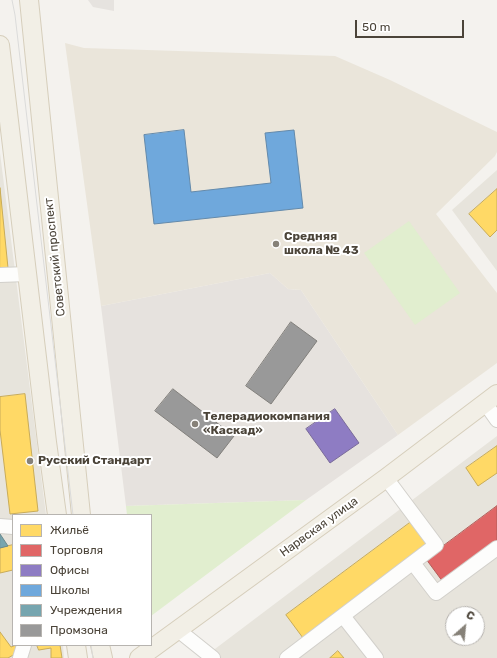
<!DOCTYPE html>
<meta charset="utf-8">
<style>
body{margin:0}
#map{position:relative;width:497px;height:658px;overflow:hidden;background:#f4f2ee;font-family:Rubik,sans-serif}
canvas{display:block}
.legend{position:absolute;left:12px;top:514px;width:140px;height:132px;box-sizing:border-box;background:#fff;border:1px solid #b7b4b0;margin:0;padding:5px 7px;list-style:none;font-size:12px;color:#4b4439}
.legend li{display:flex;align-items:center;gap:8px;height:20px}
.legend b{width:20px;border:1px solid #b7b4b0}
.north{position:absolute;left:445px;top:606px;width:40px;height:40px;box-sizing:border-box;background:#fff;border:1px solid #b7b4b0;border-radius:50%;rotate:27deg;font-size:11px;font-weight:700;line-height:16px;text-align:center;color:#4b4439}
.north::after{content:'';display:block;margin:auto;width:14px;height:18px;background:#868178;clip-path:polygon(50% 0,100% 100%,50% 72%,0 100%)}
.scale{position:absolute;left:355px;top:20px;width:109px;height:18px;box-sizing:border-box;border:2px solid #4b4439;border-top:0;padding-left:5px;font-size:12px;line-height:14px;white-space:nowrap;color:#4b4439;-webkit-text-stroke:3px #fff;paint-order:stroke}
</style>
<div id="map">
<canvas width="497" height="658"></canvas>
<ul class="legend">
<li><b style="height:11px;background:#ffd966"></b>Жильё</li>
<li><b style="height:11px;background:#e06666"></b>Торговля</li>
<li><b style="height:11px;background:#8e7cc3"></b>Офисы</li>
<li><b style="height:11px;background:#6fa8dc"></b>Школы</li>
<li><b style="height:11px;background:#76a5af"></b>Учреждения</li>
<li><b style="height:11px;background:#999"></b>Промзона</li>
</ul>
<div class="north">С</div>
<div class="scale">50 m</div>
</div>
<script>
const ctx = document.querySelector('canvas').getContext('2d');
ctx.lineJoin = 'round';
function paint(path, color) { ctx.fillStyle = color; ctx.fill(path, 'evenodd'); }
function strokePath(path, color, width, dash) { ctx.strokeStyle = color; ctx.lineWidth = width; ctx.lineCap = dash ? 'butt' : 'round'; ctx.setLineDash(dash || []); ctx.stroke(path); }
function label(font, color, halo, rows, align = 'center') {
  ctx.font = font + ' Rubik,sans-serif'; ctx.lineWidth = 4; ctx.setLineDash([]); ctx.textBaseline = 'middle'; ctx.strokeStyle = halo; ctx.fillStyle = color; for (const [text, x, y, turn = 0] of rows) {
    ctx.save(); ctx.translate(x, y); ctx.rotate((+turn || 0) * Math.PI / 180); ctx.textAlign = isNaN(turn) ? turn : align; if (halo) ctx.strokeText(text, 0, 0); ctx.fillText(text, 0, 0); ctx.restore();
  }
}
paint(new Path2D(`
 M0 153 46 515H13V645H63L64 658H0Z
 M497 170V271L452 210Z
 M497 436V658H203ZM453 614H477V638H453Z`), '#e7e4dc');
paint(new Path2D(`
 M270 273 288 289 301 290 398 435 306 500 126 506 101 306Z`), '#e6e2de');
paint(new Path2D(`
 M65 43 84 48 335 56 390 80 497 132V152L495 156 436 214 497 293V363L398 435 301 290 288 289 270 273 101 306Z`), '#eae5da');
paint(new Path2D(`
 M409 221 460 293 415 325 364 253Z
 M306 500 151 616V515H127L126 506Z`), '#e1eecf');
paint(new Path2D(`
 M88 0H114V11L93 7Z`), '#e6e3df');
const homes = new Path2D(`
 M0 188 8 268H0Z
 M497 189V230L490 237 469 214Z
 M25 394 38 511 10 514 0 430V397Z
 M497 446V473L478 486 466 468Z
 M411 522 428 545 303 638 286 615Z
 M13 545V570L0 573V548Z
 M0 632 11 647 16 645 15 654 8 658H0Z
 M37 645H60L62 658H51V648L39 650Z
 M338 651 344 658H330Z`);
paint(homes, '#ffd966');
strokePath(homes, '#c9ac58', 1);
const shops = new Path2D(`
 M497 506V542L443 582 426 559Z`);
paint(shops, '#e06666');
strokePath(shops, '#b35c58', 1);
const offices = new Path2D(`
 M335 409 359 443 330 463 306 429Z`);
paint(offices, '#8e7cc3');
strokePath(offices, '#7a6b9a', 1);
const schools = new Path2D(`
 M184 130 191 192 271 183 265 133 294 130 303 208 154 224 144 135Z`);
paint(schools, '#6fa8dc');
strokePath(schools, '#648aab', 1);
const public = new Path2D(`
 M0 534 8 546 0 548Z`);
paint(public, '#76a5af');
strokePath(public, '#69888c', 1);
const industry = new Path2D(`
 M291 322 317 341 271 404 246 386Z
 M173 389 234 436 217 458 155 411Z`);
paint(industry, '#999');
strokePath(industry, '#82807c', 1);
const minor = new Path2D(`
 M0 275 27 274
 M485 403 497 420
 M0 526 13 527
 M413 563 436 593 497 548
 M343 616 376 658
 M178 630 213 658
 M20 658 24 645
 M287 658 436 545 386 478`);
const major = new Path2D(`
 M29 0 81 515
 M0 45 47 442 57 515
 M76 645 78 658
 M100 645 103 658
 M139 658 386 478 497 394`);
strokePath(minor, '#d2d0cb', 16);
strokePath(major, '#d6cebb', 20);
strokePath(minor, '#fdfdfc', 14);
strokePath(major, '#f2efe6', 18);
strokePath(new Path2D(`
 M12 0 15 15 73 515
 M91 645 93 658`), '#dbdbda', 1);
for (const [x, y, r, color] of [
 [276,244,4,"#868178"],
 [195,424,4,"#868178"],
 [30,461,4,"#868178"]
]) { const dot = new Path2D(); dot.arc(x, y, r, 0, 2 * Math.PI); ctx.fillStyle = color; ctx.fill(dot); strokePath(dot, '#fff', 1.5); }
label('bold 12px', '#4b4439', '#fff', [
 ["Средняя",284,237],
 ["школа № 43",284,251],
 ["Телерадиокомпания",203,417],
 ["«Каскад»",203,431],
 ["Русский Стандарт",38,461]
], 'left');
label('12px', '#4b4439', '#fff', [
 ["Советский проспект",55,257,-96],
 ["Нарвская улица",319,527,-36]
]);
</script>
